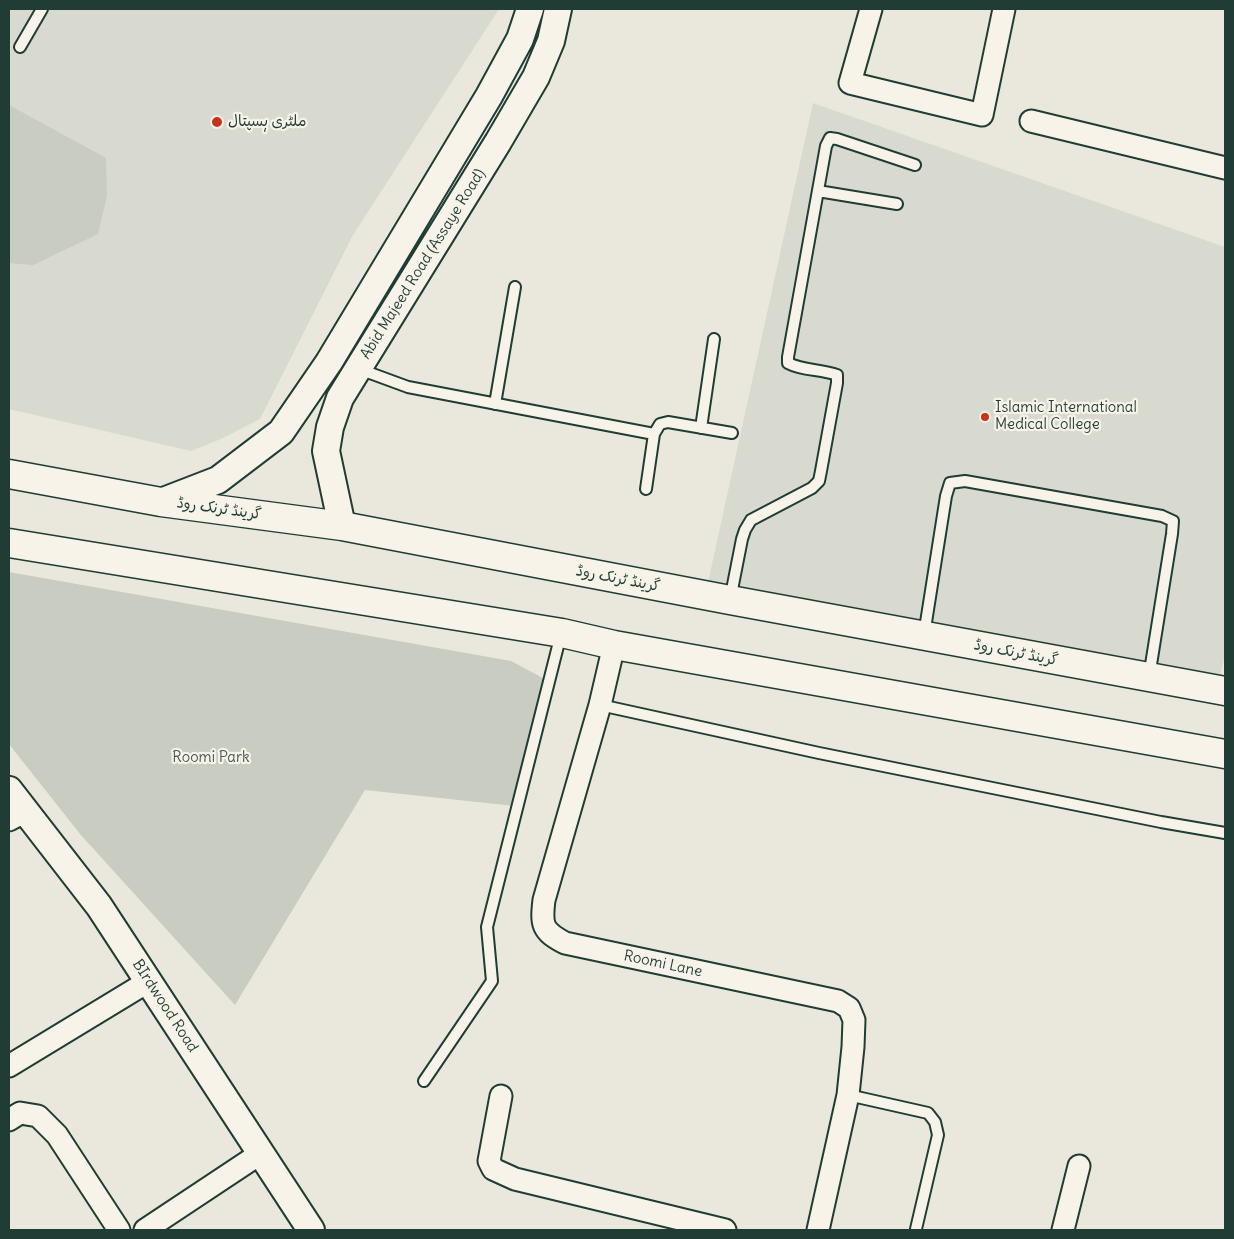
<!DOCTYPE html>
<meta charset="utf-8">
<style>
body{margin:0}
#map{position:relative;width:1234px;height:1239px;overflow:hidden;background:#eae8dd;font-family:Delius,sans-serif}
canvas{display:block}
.frame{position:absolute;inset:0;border:10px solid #1f3d34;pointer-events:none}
</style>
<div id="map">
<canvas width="1234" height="1239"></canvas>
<div class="frame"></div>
</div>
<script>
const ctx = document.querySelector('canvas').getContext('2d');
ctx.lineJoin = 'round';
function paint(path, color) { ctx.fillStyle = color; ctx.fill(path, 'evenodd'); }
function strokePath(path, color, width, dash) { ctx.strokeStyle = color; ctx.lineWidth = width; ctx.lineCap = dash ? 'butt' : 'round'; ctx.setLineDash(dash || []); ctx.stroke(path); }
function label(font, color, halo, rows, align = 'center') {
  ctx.font = font + ' Delius,"Playpen Sans Arabic",sans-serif'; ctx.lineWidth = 4.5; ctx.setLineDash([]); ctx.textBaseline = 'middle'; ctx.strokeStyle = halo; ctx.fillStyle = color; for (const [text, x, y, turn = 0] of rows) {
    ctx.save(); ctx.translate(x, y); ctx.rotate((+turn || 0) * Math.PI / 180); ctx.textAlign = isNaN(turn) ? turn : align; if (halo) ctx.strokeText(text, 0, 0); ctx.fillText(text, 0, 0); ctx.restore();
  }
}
paint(new Path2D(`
 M9 9H499L353 235 260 419 221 439 191 451 9 409Z
 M813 103 1225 247V654L1219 681 707 587Z`), '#d9dacf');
paint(new Path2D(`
 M9 105 106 158 107 196 98 234 33 265 9 263Z
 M9 572 511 661 554 684 524 807 365 790 235 1005 80 834 9 744Z`), '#c8ccc1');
const service = new Path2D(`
 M20 47 42 9
 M818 191 897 204
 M359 369 408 387 654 434 660 424 668 422 732 433
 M495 404 515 287
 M701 428 714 339
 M646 489 654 434
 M730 600 742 539 745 530 751 520 812 488 819 481 821 471 837 383V375C821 369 803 371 788 363V357L826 146 830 138 837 139 915 165
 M924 635 946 496 950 483 965 481 1162 516 1173 521 1172 534 1149 677
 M600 705 819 753 1161 822 1225 833
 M424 1081 492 981 487 927 561 634
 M848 1095 928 1113 935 1122 938 1135 916 1229`);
const minor = new Path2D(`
 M871 9 850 83 982 115 1004 9
 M1031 121 1225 168
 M614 645 600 705 544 900C541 925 542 931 565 943L838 1001 849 1008 854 1020 853 1047 848 1095 818 1230
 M9 820 26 811
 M9 1066 149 981
 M501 1096 489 1161 493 1169 515 1179 725 1230
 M9 1120 20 1113 38 1116 57 1135 119 1230
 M145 1230 261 1153
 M1063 1230 1079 1166`);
const tertiary = new Path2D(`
 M161 502 218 480 281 432 329 362 489 96 520 39 530 9
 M342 526 326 451 330 427 340 398 498 142 536 77 551 41 558 9
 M9 790 99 906 311 1230`);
const trunk = new Path2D(`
 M9 474 161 502 342 526 730 600 1225 691
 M9 543 562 633 614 645 1225 754`);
strokePath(service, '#1f3d34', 14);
strokePath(minor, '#1f3d34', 25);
strokePath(tertiary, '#1f3d34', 30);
strokePath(trunk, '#1f3d34', 31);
strokePath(service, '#f7f3e8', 10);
strokePath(minor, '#f7f3e8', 21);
strokePath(tertiary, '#f7f3e8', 26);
strokePath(trunk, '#f7f3e8', 28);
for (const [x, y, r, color] of [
 [217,122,6,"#c8321e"],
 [985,417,5,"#c8321e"]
]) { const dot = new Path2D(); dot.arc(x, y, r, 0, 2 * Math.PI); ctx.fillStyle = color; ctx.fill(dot); strokePath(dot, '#f7f3e8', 2); }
label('15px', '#1f3d34', '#f7f3e8', [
 ["ملٹری ہسپتال",228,122],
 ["Islamic International",995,408],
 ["Medical College",995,425]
], 'left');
label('15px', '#1f3d34', '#f7f3e8', [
 ["Abid Majeed Road (Assaye Road)",423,264,-58],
 ["گرینڈ ٹرنک روڈ",219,509,8],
 ["گرینڈ ٹرنک روڈ",618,579,11],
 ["گرینڈ ٹرنک روڈ",1016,653,11],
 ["Roomi Lane",663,964,12],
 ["BIrdwood Road",165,1006,57]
]);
label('15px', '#415a50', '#f7f3e8', [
 ["Roomi Park",211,758]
]);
</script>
